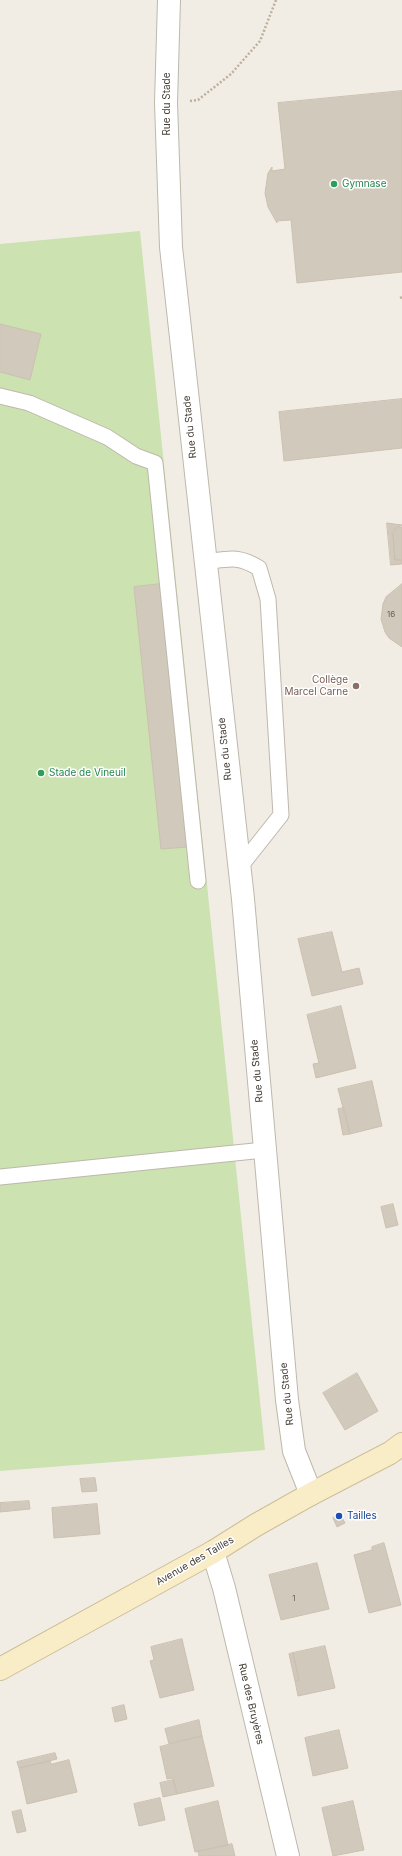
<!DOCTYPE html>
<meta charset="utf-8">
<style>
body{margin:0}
canvas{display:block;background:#f1ede5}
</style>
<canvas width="402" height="1856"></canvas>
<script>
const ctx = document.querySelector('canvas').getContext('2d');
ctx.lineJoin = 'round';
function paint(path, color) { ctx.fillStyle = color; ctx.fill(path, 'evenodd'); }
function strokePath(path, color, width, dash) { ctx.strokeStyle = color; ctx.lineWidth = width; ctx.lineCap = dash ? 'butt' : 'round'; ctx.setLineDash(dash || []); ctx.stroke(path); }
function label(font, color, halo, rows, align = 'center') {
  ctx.font = font + ' Inter,sans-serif'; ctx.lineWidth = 3; ctx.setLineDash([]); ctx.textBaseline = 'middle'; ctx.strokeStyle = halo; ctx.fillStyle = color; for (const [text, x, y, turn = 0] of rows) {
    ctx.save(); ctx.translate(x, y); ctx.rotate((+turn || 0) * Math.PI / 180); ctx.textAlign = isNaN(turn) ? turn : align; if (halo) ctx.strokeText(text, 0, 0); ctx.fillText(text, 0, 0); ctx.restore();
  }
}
paint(new Path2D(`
 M140 231 265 1450 0 1471V244Z`), '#cce2b1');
const building = new Path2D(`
 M402 91V272L297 283 291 220 277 221V223L268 207 265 193 268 173 272 167V171L285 169 278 103Z
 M0 324 41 334 30 380 0 372Z
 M402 399V448L284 461 279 412Z
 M387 523 402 525 396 528 393 534 395 560H402V564L391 565Z
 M399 527H402V560H395L393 534V531Z
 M161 584 187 847 161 849 134 587Z
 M402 584V647L389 638 385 632 381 619 383 604 386 597Z
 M332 932 342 972 359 968 363 984 312 996 298 939Z
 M341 1006 356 1068 316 1078 313 1064 319 1063 307 1015Z
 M372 1081 382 1126 350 1134 338 1089Z
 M344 1108 350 1134 343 1135 338 1109Z
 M393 1204 398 1225 386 1228 381 1207Z
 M357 1373 378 1411 345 1430 323 1393Z
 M95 1478 97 1491 82 1492 80 1479Z
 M29 1501 30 1509 0 1512V1503Z
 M97 1504 100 1534 54 1538 52 1508Z
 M340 1514 345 1523 337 1527 333 1518Z
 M384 1543 401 1605 369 1613 354 1555 372 1550V1547Z
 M317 1563 329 1609 281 1620 269 1575Z
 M182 1639 194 1690 160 1698 150 1661 154 1660 151 1647Z
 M325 1646 335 1688 298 1696 295 1681 299 1680 293 1653Z
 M293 1653 299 1680 295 1681 289 1654Z
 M124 1705 127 1719 115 1722 112 1708Z
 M199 1720 202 1736 169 1744 165 1729Z
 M339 1730 348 1768 313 1776 305 1738Z
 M202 1736 214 1786 177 1794 173 1778 167 1779 160 1747Z
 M55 1753 57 1759 19 1768 17 1762Z
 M69 1760 77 1792 27 1804 19 1768 50 1761 51 1764Z
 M173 1780 177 1794 163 1797 160 1783Z
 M160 1798 165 1820 139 1826 134 1804Z
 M218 1801 228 1845 195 1852 185 1809Z
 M353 1801 364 1850 333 1856 322 1808Z
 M21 1810 26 1831 17 1833 12 1812Z
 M232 1844 235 1856H199L198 1852Z`);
paint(building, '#d1c9bc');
strokePath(building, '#ccc0b0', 1);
const lane = new Path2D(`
 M0 396 29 403 107 437 136 456 155 463 198 881
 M205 562C229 559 237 555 259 568L268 599 281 815 239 868
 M0 1177 264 1150`);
const street = new Path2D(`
 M169 0 166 103 171 247 243 899 287 1400 294 1451 311 1494
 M213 1552 224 1588 288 1856`);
const secondary = new Path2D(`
 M0 1669 213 1552 256 1525 311 1494 390 1453 402 1444`);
strokePath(lane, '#beb8ac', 17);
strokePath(street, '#beb8ac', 24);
strokePath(secondary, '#cdbf98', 24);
strokePath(new Path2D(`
 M190 101 198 100 231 74 260 41 276 0
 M400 298 402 297`), '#bcb09b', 2.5, [2, 2]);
strokePath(lane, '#fff', 15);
strokePath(street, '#fff', 22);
strokePath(secondary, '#f9edc7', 22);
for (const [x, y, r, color] of [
 [334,184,4,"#2e9e5b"],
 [356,686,4,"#8d6e63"],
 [41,773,4,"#2e9e5b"],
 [339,1516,4,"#1a4fb4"]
]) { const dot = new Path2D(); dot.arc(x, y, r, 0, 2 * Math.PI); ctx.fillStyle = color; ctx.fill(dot); strokePath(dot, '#fff', 1.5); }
label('8px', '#666057', null, [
 ["16",391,615],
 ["1",294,1599]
]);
label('10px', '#433d35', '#fff', [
 ["Rue du Stade",167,104,-90],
 ["Rue du Stade",190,427,-96],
 ["Rue du Stade",225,749,-96],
 ["Rue du Stade",257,1071,-95],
 ["Rue du Stade",287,1394,-96],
 ["Avenue des Tailles",195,1561,-30],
 ["Rue des Bruyères",251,1704,77]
]);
label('10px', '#27864d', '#fff', [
 ["Gymnase",342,184],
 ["Stade de Vineuil",49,773]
], 'left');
label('10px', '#785e54', '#fff', [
 ["Collège",348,680],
 ["Marcel Carne",348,692]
], 'right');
label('10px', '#164399', '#fff', [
 ["Tailles",347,1516]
], 'left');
</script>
